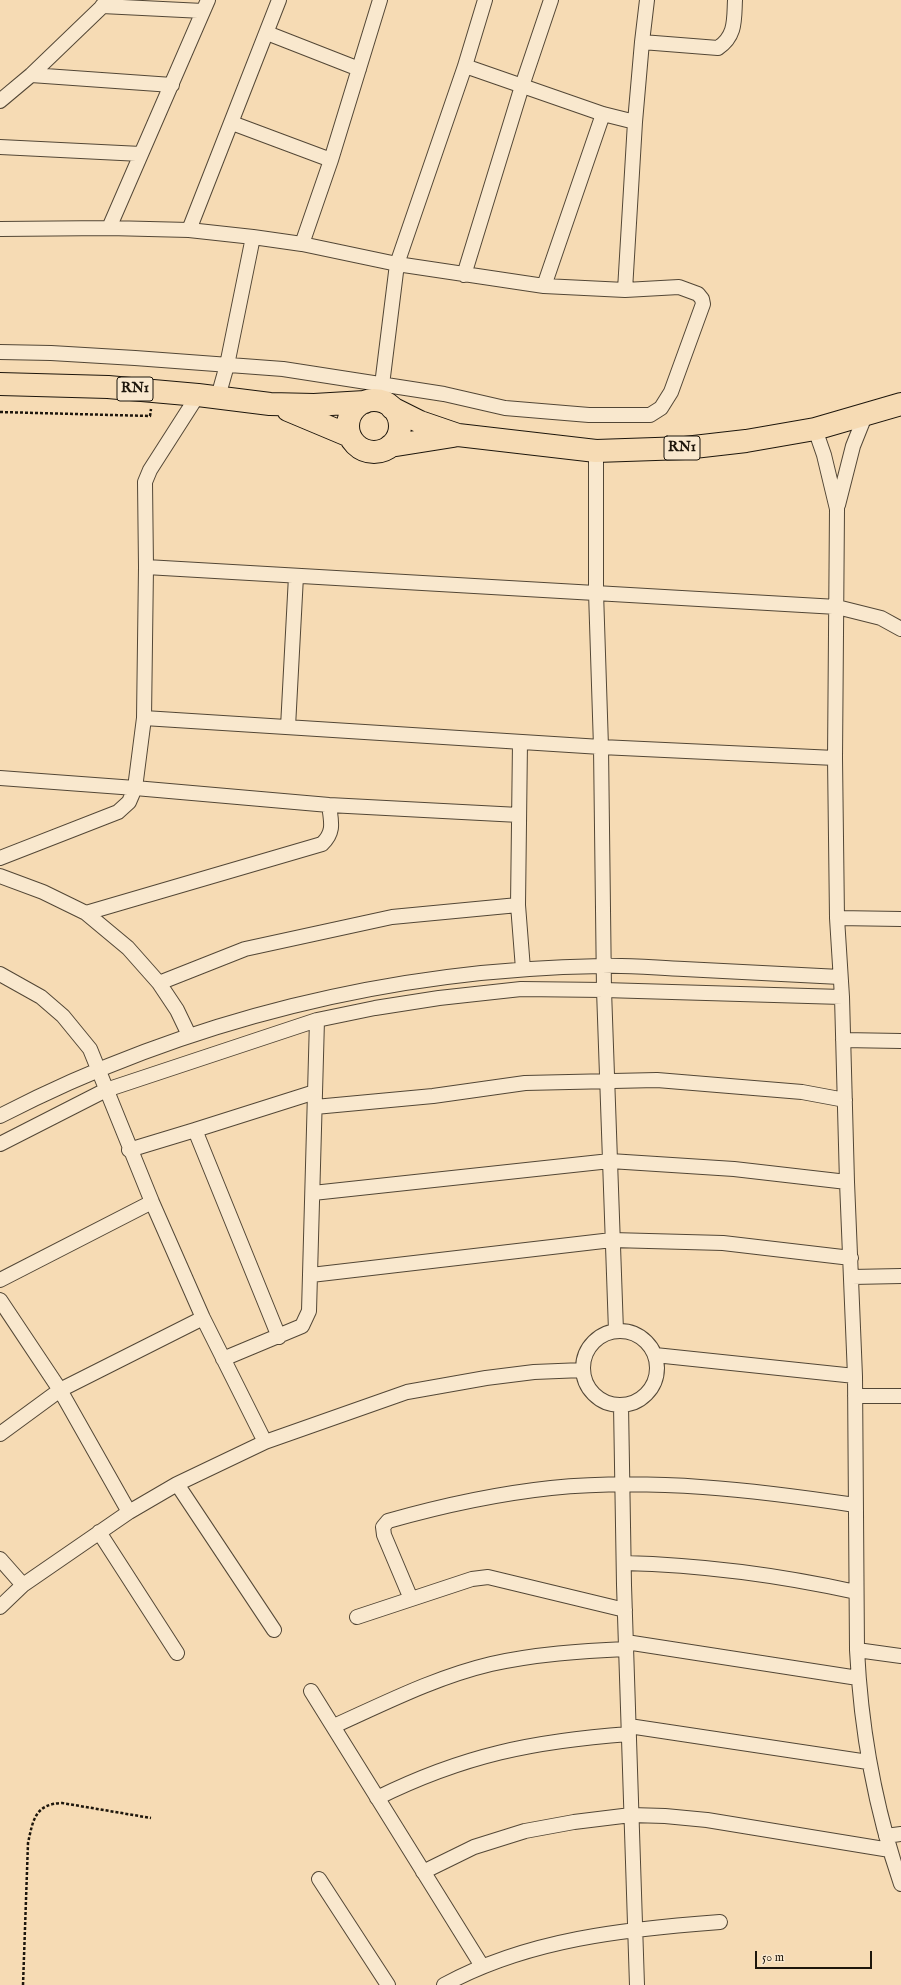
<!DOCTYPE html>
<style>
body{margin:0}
#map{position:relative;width:901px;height:1985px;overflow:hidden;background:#f6dbb4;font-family:"IM FELL English",serif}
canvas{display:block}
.scale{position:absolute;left:755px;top:1951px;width:117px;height:18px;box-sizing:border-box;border:2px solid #1d160c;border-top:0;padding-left:5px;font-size:12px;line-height:14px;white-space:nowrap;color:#1d160c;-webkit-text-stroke:3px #f9e8ce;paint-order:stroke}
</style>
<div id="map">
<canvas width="901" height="1985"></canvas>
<div class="scale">50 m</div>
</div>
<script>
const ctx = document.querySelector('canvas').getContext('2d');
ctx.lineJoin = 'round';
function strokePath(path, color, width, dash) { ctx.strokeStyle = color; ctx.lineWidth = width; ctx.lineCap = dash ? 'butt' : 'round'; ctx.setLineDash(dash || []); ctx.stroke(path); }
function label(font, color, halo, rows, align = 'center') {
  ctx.font = font + ' "IM FELL English",serif'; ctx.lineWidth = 3.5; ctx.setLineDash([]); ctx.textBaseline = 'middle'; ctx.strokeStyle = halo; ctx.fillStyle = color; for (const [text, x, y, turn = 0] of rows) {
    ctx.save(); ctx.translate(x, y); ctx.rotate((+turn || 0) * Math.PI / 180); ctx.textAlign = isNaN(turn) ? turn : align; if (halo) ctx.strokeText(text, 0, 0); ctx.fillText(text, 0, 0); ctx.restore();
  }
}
const minor = new Path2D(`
 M102 6 203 11
 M267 33 359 69
 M642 42 647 0
 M465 66 603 114 635 122
 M31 75 172 85
 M0 101 31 75 109 0
 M232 123 331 160
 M0 147 141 154
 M109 228 208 0
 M0 229 109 228 189 230 253 237 302 244 397 264 544 286 625 290 679 287 698 294 702 299 703 304 671 392 661 408 650 415H589L505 408 444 394 283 369 135 358 51 353 0 352
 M189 230 279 0
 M302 244 331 160 380 0
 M464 275 522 86 551 0
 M544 286 603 114
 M625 290 635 122 642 42 718 48C736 36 734 20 735 0
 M218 397 227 365 253 237
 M380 401 397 264 465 66 485 0
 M815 429 824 455 837 509 835 758 837 918 842 997 847 1182 855 1376 857 1650C861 1731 875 1808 901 1884
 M596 451V592L601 747 604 990 616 1331
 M838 505 853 446 865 416
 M146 567 837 607 881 618 901 629
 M144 718 601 747 835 758
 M288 727 296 576
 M520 742 518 905 523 969
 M0 778 135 788 329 805 519 815
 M0 858 118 812 129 802 135 788 144 718 146 567 145 482 150 470 198 395
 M0 876 43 892 86 913 128 948 159 983 177 1010 189 1035
 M86 913 322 844C335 832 331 821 329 805
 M837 918 901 919
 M0 974 41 997 63 1016 90 1049 152 1202 203 1318 265 1442
 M159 983 245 949 392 917 518 905
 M843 1040 901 1041
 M315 1107 433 1096 525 1083 657 1080 802 1092 845 1100
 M0 1116C185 1020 393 969 602 966 629 965 657 968 684 969 736 972 788 974 840 977
 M195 1130 315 1092
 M0 1144 106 1090 317 1020 375 1008 439 998 521 989 604 990 842 997
 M129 1150 195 1130 279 1337
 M313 1193 610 1161 734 1169 847 1182
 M311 1275 612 1240 723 1243 851 1258
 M852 1277 901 1276
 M0 1280 152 1202
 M0 1300 60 1390 129 1512
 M583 1368a37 37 0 1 1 74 0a37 37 0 1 1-74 0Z
 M655 1355 855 1376
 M223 1359 302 1326 309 1311 317 1020
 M855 1396H901
 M621 1405 624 1585 637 1985
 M0 1434 60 1390 203 1318
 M177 1484 274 1630
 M99 1532 177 1653
 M0 1559 23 1585
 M624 1563C703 1565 779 1575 856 1592
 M411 1599 384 1535 383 1527 388 1521C441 1506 495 1494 551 1488 652 1478 755 1490 855 1505
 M0 1607 23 1585 129 1512 177 1484 265 1442 407 1392 486 1378 534 1372 583 1370
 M357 1617 472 1579 488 1577 625 1610
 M626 1642 858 1678
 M857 1650 901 1656
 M311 1691 482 1966
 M334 1726C385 1703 436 1677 491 1664 536 1654 581 1651 626 1649
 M629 1726 868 1762
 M377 1798C464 1755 534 1741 629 1734
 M886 1836 901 1834
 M423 1872 474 1847 525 1831 574 1822 631 1815 665 1816 707 1820 890 1850
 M319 1879 388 1985
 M444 1985C528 1939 626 1929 720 1922`);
const primary = new Path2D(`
 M0 384 108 387 198 395 270 404 314 405 365 402
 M348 426a26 26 0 1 1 52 0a26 26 0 1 1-52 0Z
 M392 408 420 422 458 435 596 451 685 448 746 441 815 429 901 404
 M288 410 350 436
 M390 446 453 436`);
strokePath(minor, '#534736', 16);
strokePath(primary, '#1d160c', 24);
strokePath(new Path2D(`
 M0 412 150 416 151 409
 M23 1985 28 1843C33 1820 35 1804 62 1803L151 1818`), '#1d160c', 2.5, [3, 2]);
strokePath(minor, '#f9e8ce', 14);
strokePath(primary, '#f6dbb4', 22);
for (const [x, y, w] of [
 [135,389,36],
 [682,448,36]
]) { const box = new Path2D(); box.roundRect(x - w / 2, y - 12, w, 24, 3); ctx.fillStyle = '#f9e8ce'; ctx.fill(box); strokePath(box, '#1d160c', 1); }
label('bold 14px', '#1d160c', null, [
 ["RN1",135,389],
 ["RN1",682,448]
]);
</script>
